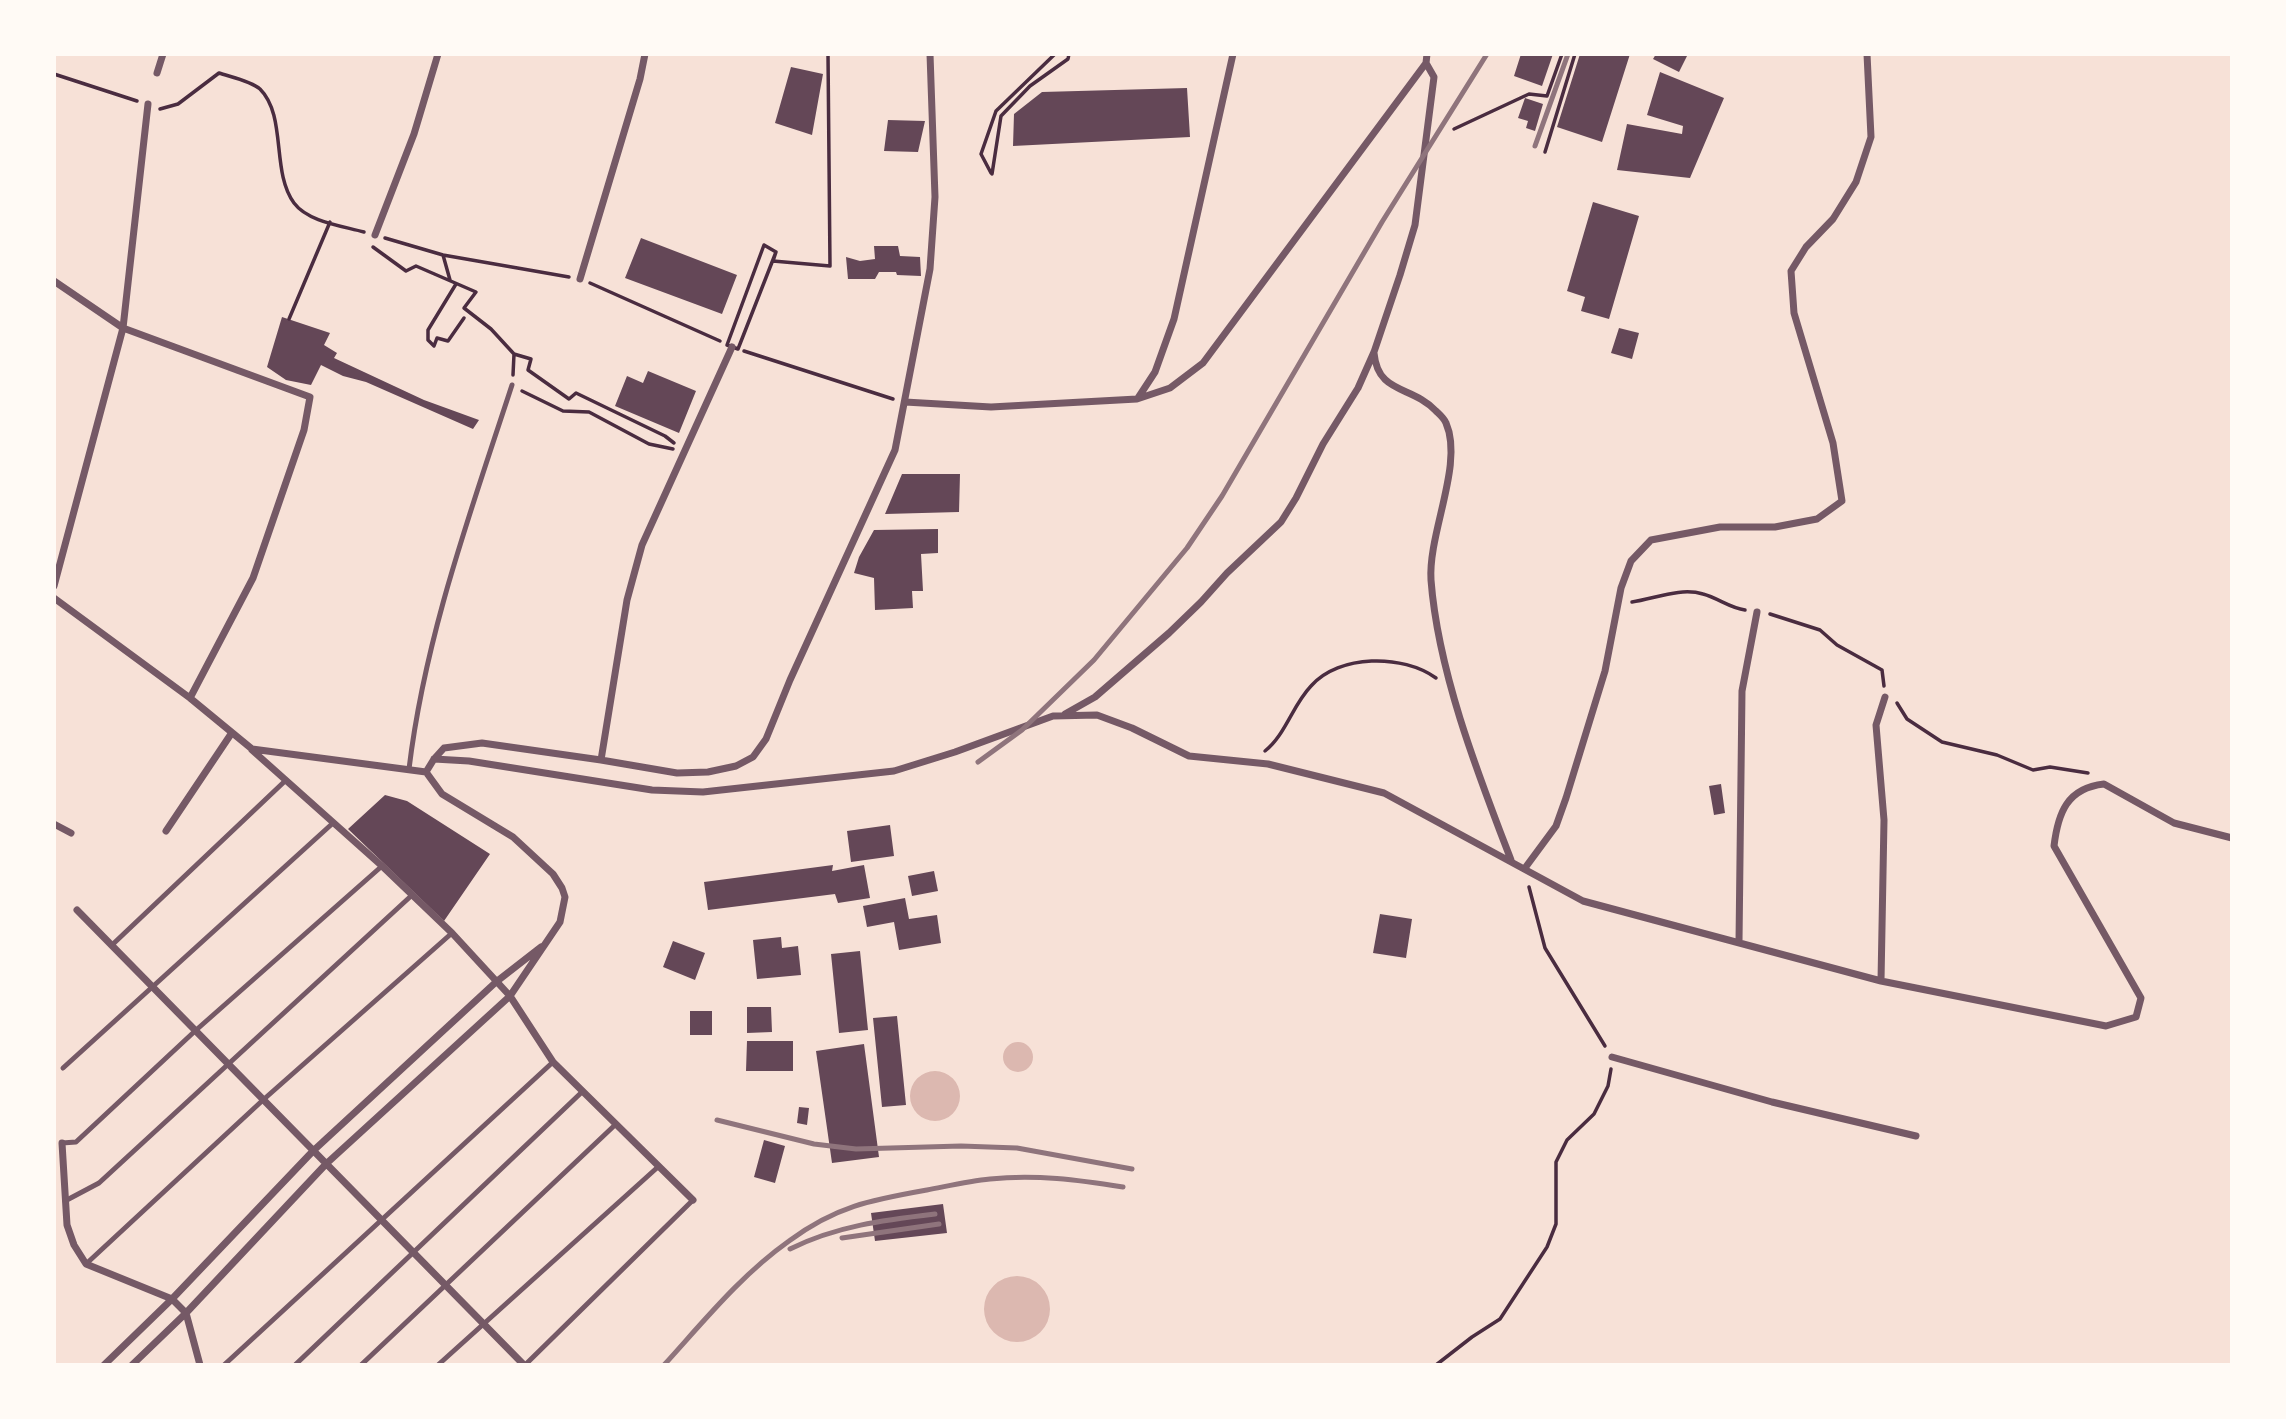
<!DOCTYPE html>
<style>
body{margin:0}
#map{position:relative;width:2286px;height:1419px;overflow:hidden;background:#f7e1d7;font-family:Arial,sans-serif}
canvas{display:block}
.frame{position:absolute;inset:0;border:56px solid #fffaf5;pointer-events:none}
</style>
<div id="map">
<canvas width="2286" height="1419"></canvas>
<div class="frame"></div>
</div>
<script>
const ctx = document.querySelector('canvas').getContext('2d');
ctx.lineJoin = 'round';
function paint(path, color) { ctx.fillStyle = color; ctx.fill(path, 'evenodd'); }
function strokePath(path, color, width, dash) { ctx.strokeStyle = color; ctx.lineWidth = width; ctx.lineCap = dash ? 'butt' : 'round'; ctx.setLineDash(dash || []); ctx.stroke(path); }
paint(new Path2D(`
 M1003 1057a15 15 0 1 1 30 0a15 15 0 1 1-30 0Z
 M910 1096a25 25 0 1 1 50 0a25 25 0 1 1-50 0Z
 M984 1309a33 33 0 1 1 66 0a33 33 0 1 1-66 0Z`), '#dcb8b0');
paint(new Path2D(`
 M1521 54H1553L1542 86 1514 76Z
 M1580 54H1630L1602 142 1557 127Z
 M1656 54H1688L1679 72 1653 59Z
 M791 67 823 74 812 135 775 123Z
 M1660 72 1724 98 1690 178 1617 170 1627 124 1682 134 1683 126 1647 115Z
 M1187 88 1190 137 1013 146 1014 114 1042 92Z
 M1525 98 1543 104 1535 131 1526 128 1528 121 1518 118Z
 M888 120 925 121 918 152 884 151Z
 M1593 202 1639 216 1609 319 1581 311 1585 297 1567 291Z
 M641 238 737 275 722 314 625 278Z
 M874 246H898L900 256 920 257 921 276 897 275 896 272H879L875 279H848L846 257 860 261 875 259Z
 M282 317 330 333 324 345 337 353 334 358 424 400 479 420 473 429 366 382 343 376 321 365 311 385 286 380 267 367Z
 M1619 328 1639 333 1632 359 1611 353Z
 M648 371 696 391 679 433 615 406 627 376 643 383Z
 M902 474H960L959 512 885 514Z
 M938 529V553L921 554 923 591H912L913 608 875 610 874 578 854 573 859 557 874 530Z
 M1721 784 1725 813 1714 815 1709 786Z
 M385 795 407 801 490 854 444 921 348 829Z
 M890 825 894 856 851 862 847 831Z
 M833 865 832 871 864 865 870 898 838 903 835 894 708 910 704 882Z
 M934 871 938 891 912 896 908 876Z
 M905 898 909 919 937 915 941 943 899 950 894 922 867 927 863 906Z
 M1380 914 1412 919 1406 958 1373 953Z
 M781 937 782 948 798 946 801 975 757 979 753 940Z
 M673 941 705 953 695 980 663 967Z
 M860 951 868 1030 839 1033 831 954Z
 M747 1007H771L772 1032 747 1033Z
 M690 1011H712V1035H690Z
 M897 1016 906 1105 882 1107 873 1018Z
 M747 1041H793V1071H746Z
 M864 1044 879 1157 832 1163 816 1051Z
 M799 1107 809 1108 807 1125 797 1123Z
 M764 1140 785 1146 775 1183 754 1177Z
 M943 1204 947 1233 875 1241 871 1213Z`), '#644757');
strokePath(new Path2D(`
 M54 74 137 101
 M160 109 178 104 219 73C231 77 251 81 260 89 287 116 271 172 294 203 308 222 343 226 364 232
 M1454 129 1529 94 1547 96 1562 54
 M1545 152 1575 54
 M991 173 981 154 996 111 1055 54
 M992 174 1001 116 1030 86 1068 59 1069 54
 M385 238 443 255 569 277
 M764 245 776 252 738 349 727 345Z
 M373 247 406 271 416 266 476 292 464 308 491 329 514 354 513 375
 M776 252 773 261 830 266 828 54
 M443 255 450 280
 M590 283 720 341
 M456 284 428 330V340L434 346 437 338 448 341 464 318
 M289 319 330 222
 M744 351 893 399
 M514 354 531 359 528 370 569 399 576 393 665 436 674 443
 M522 391 563 411 589 412 649 444 673 449
 M1632 602C1654 599 1680 587 1703 594 1718 598 1730 608 1745 610
 M1770 614 1820 630 1837 645 1882 670 1884 686
 M1897 703 1907 719 1942 742 1997 755 2033 770 2050 767 2088 773
 M1265 751C1286 734 1292 706 1311 686 1339 654 1403 654 1436 678
 M1529 887 1545 948 1605 1046
 M1436 1365 1472 1337 1500 1319 1547 1247 1556 1224V1162L1567 1140 1594 1114 1608 1086 1611 1069`), '#4a2c40', 3.5);
strokePath(new Path2D(`
 M409 769C425 636 471 511 512 385
 M112 945 285 781
 M63 1068 333 823
 M62 1143 76 1142 195 1031 382 866
 M65 1201 99 1183 411 896
 M86 1264 263 1100 452 933
 M224 1365 553 1062
 M295 1365 583 1091
 M361 1365 616 1124
 M438 1365 659 1166
 M525 1365 693 1200`), '#755966', 5);
strokePath(new Path2D(`
 M157 73 163 54
 M375 235 414 134 438 54
 M580 279 640 79 645 54
 M54 281 123 328 310 397 304 430 253 578 190 698
 M1374 353C1378 395 1412 385 1436 411 1439 414 1444 418 1446 423 1464 464 1428 533 1431 580 1438 672 1478 774 1511 860
 M1138 398 1155 372 1174 319 1233 54
 M905 402 991 407 1137 399 1170 388 1203 363 1426 63 1427 54
 M54 586 123 328 148 104
 M54 598 190 698 252 749 426 772 442 794 513 837 553 874 562 888 565 897 560 922 510 996 326 1164 186 1313 132 1365
 M1065 714 1095 697 1169 633 1201 602 1227 573 1281 522 1296 498 1323 444 1358 388 1374 352 1400 275 1415 225 1434 77 1426 63
 M252 750 382 866 452 933 510 996 553 1062 693 1200
 M434 759 469 761 652 790 703 792 894 771 955 752 1053 716 1097 715 1132 728 1189 756 1268 764 1384 793 1583 901 1881 981 2106 1026 2136 1017 2141 998 2054 846C2058 813 2067 788 2104 784L2174 823 2232 838
 M601 760 627 600 642 545 732 347
 M426 772 434 759 444 748 482 743 601 760 677 773 708 772 736 766 753 757 766 739 790 680 895 450 930 269 935 197 930 54
 M54 824 71 833
 M166 831 231 734
 M1525 868 1556 826 1566 798 1605 671 1621 588 1631 561 1651 540 1720 527H1775L1817 519 1842 501 1833 443 1794 313 1791 271 1806 247 1833 219 1856 182 1871 137 1867 54
 M77 910 524 1365
 M1739 942 1742 691 1757 612
 M1881 981 1884 820 1876 725 1885 697
 M1612 1057 1772 1102 1916 1136
 M62 1143 67 1225 74 1245 86 1264 172 1299 186 1313 200 1365
 M104 1365 172 1299 313 1151 496 982 541 947`), '#755966', 7);
strokePath(new Path2D(`
 M1535 146 1568 54
 M978 762 1022 730 1094 660 1187 548 1222 496 1382 222 1487 54
 M717 1120 814 1144 856 1149 961 1146 1017 1148 1132 1169
 M842 1238 939 1224
 M790 1249C836 1226 884 1220 935 1214
 M664 1365C704 1321 741 1275 789 1241 836 1206 871 1200 927 1190 948 1186 969 1181 990 1179 1035 1174 1079 1180 1123 1187`), '#8f747c', 5);
</script>
